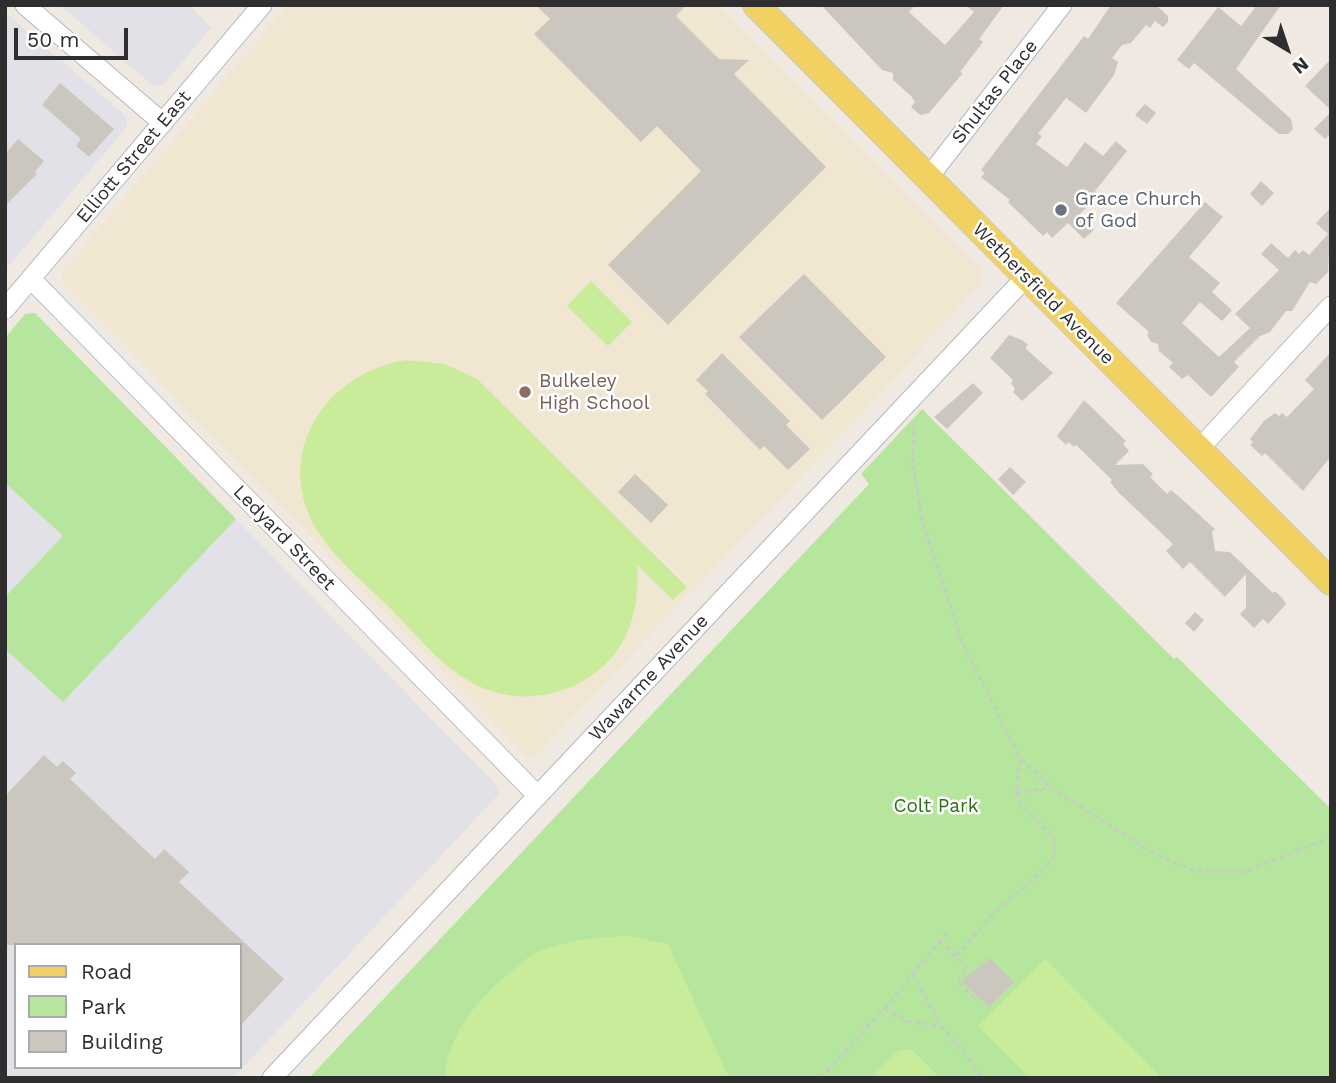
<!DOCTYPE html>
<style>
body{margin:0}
#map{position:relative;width:1336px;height:1083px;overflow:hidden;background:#efe9e1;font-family:"Work Sans",sans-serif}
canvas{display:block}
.frame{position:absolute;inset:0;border:7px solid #2e2e2e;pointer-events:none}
.legend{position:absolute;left:14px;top:943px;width:228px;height:126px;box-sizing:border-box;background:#fff;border:2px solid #ababab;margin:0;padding:9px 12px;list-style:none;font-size:21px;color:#2e2e2e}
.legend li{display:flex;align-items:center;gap:14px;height:35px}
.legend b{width:35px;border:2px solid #ababab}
.north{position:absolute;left:1252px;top:14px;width:70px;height:70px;-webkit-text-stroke:5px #fff;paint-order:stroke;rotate:141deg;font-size:19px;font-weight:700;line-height:28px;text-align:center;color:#2e2e2e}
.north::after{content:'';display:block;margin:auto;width:24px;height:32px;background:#2e2e2e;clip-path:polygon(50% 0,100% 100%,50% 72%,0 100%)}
.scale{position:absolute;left:14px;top:28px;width:114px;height:32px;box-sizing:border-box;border:4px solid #2e2e2e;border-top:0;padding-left:9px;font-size:21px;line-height:24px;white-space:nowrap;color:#2e2e2e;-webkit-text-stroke:5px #fff;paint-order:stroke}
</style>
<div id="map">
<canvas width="1336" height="1083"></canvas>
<div class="frame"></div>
<ul class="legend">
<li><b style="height:9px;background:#f2d163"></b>Road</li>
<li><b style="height:19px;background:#b6e59e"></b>Park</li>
<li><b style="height:19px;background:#cbc7bf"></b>Building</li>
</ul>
<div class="north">N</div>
<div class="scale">50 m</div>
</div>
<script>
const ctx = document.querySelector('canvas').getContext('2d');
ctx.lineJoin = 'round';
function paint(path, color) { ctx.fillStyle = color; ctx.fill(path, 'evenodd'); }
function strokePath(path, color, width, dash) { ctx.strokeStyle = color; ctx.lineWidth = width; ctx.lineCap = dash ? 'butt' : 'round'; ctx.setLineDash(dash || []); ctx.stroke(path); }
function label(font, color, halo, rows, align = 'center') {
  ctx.font = font + ' "Work Sans",sans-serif'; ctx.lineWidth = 5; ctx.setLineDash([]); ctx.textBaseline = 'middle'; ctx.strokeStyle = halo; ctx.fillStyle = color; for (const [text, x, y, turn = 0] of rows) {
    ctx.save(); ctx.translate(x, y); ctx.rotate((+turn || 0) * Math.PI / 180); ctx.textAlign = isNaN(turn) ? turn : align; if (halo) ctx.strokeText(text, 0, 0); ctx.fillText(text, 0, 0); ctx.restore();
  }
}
paint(new Path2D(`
 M60 5H189L211 28 163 85 153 86Z
 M5 12 127 117V127L5 270Z
 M5 483 63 536 5 597Z
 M236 519 498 787V795L233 1078H5V649L63 702ZM16 945H240V1067H16Z`), '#e3e1e8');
paint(new Path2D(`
 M288 5H718L981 270V283L895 378 535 756 527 757 62 282V272Z`), '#f0e6d1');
paint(new Path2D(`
 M35 313 236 519 63 702 5 649V597L63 536 5 483V338L25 314Z
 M922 409 1174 659 1177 657 1331 809V1078H309L869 484 861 474Z`), '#b6e59e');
paint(new Path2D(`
 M591 281 632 322 608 346 567 306Z
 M406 360 445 364 477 379 687 587 673 600 637 565C640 604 631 644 599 670 559 702 504 706 461 676 435 659 414 632 392 610 368 586 338 562 319 533 270 457 324 373 406 360Z
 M630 936 668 944 729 1078H445C448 1031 482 994 517 967 524 961 531 954 539 951 569 940 598 937 630 936Z
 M1045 959 1160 1076 1158 1078H1029L978 1026Z
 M911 1049 940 1078H871L898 1051Z`), '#c9ec9a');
paint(new Path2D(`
 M536 5H686L676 16 719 59 749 60 734 74 826 167 668 325 608 265 701 171 657 126 641 142 534 34 550 19Z
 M821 5H915L909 12 945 45 974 12 965 5H1004L979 39 983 42 960 72 963 73 929 113 920 115 911 107 915 102 911 96 893 80V73L882 70Z
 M1111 5H1156L1168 16V22L1163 27 1155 21 1150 28 1146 25 1131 43 1122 45 1112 58 1118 62 1114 75 1086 113 1066 98 1038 134 1042 136 1036 144 1067 167 1085 142 1103 156 1116 141 1127 151 1095 191 1099 195 1079 215 1094 230 1084 239 1068 223 1052 238 1047 232 1043 236 1008 202 1010 200 981 177 985 173 981 170 1084 36 1088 39Z
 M1257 5H1281L1236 69 1291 119 1293 129 1288 134H1279L1194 63 1189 69 1177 60 1218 7 1241 26Z
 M1331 59V110L1305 86Z
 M60 83 114 129 89 157 76 146 81 139 42 105Z
 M1145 104 1156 113 1147 124 1135 115Z
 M1331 112V133L1325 139 1314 129Z
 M18 139 44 161 35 172 37 174 5 206V154Z
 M1261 181 1274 193 1262 206 1250 194Z
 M1205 202 1223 217 1189 257 1220 283 1212 292 1232 310 1222 321 1200 302 1182 323 1219 357 1250 328 1235 314 1279 270 1261 254 1271 243 1288 258 1295 250 1299 254 1303 250 1309 255 1328 234 1316 223 1331 207 1328 272 1316 284 1310 282 1292 311H1286L1270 332 1260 336 1234 362 1239 367 1211 397 1188 375 1182 379 1169 367 1173 363 1159 351 1158 344 1151 342 1147 335 1149 332 1116 303Z
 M804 274 886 357 822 420 739 337Z
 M1009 335 1022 340 1028 345 1025 348 1053 373 1022 401 1013 392 1015 389 1011 383 1013 380 990 358Z
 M1331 352V456L1303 491 1265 453 1262 456 1250 445 1253 442 1250 439 1264 421 1275 413 1279 416 1282 413 1287 417 1314 389 1305 380Z
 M722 353 790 421 786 425 810 449 788 470 764 446 760 450 705 394 708 391 696 380Z
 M973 383 983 393 947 429 934 417Z
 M1084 400 1126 441 1123 444 1129 451 1115 465 1143 464 1153 474 1150 477 1167 494 1171 490 1176 494 1215 529 1212 532 1215 551 1230 552 1273 593 1275 591 1283 599 1286 604 1268 624 1263 619 1254 628 1240 614 1246 608V574L1225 597 1190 562 1183 569 1166 551 1173 544 1118 492 1110 482 1112 480 1076 445 1074 447 1068 442 1066 445 1057 436Z
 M1010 467 1026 482 1013 495 998 479Z
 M635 474 668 505 651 523 618 492Z
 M1195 612 1204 620 1194 632 1185 623Z
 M44 755 57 767 63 761 76 773 70 779 155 859 164 849 189 872 179 882 284 979 240 1026V945H5V796Z
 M990 958 1014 982 989 1007 962 981Z`), '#cbc7bf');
const minor = new Path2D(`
 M25 5 163 123
 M928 178 1062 5
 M31 279 538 796
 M5 309 262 5
 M1199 449 1331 306
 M272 1078 1026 277`);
const major = new Path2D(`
 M756 5 1331 582`);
strokePath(minor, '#b4b7c1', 21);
strokePath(major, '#c9c9c9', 28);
strokePath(new Path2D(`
 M914 423 913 465 922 521 962 642 1020 758 1016 792 1021 805 1051 834 1055 844 1054 856 1040 873 998 909 956 956
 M1021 759 1051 788
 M1016 792 1051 788 1158 856 1195 871 1244 872 1331 837
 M939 941 968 969 957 981 975 998
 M913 973 940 1026 965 1053 982 1078
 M884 1009 947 932
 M821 1078 884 1009 907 1021 940 1026`), '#c9c9c9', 2.5, [5, 3.5]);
strokePath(minor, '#fff', 19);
strokePath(major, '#f2d163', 26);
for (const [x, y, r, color] of [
 [1061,210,7,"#6b7280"],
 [525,392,7,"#8d6e63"]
]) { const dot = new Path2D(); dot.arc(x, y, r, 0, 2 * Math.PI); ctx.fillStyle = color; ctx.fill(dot); strokePath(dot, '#fff', 2.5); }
label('19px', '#2e2e2e', '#fff', [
 ["Shultas Place",995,92,-52],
 ["Elliott Street East",134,157,-50],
 ["Wethersfield Avenue",1043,294,45],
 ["Ledyard Street",284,538,46],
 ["Wawarme Avenue",649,678,-47]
]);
label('19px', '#5b616d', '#fff', [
 ["Grace Church",1075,199],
 ["of God",1075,221]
], 'left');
label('19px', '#785e54', '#fff', [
 ["Bulkeley",539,381],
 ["High School",539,403]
], 'left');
label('19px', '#2c6e1b', '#fff', [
 ["Colt Park",936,806]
]);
</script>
